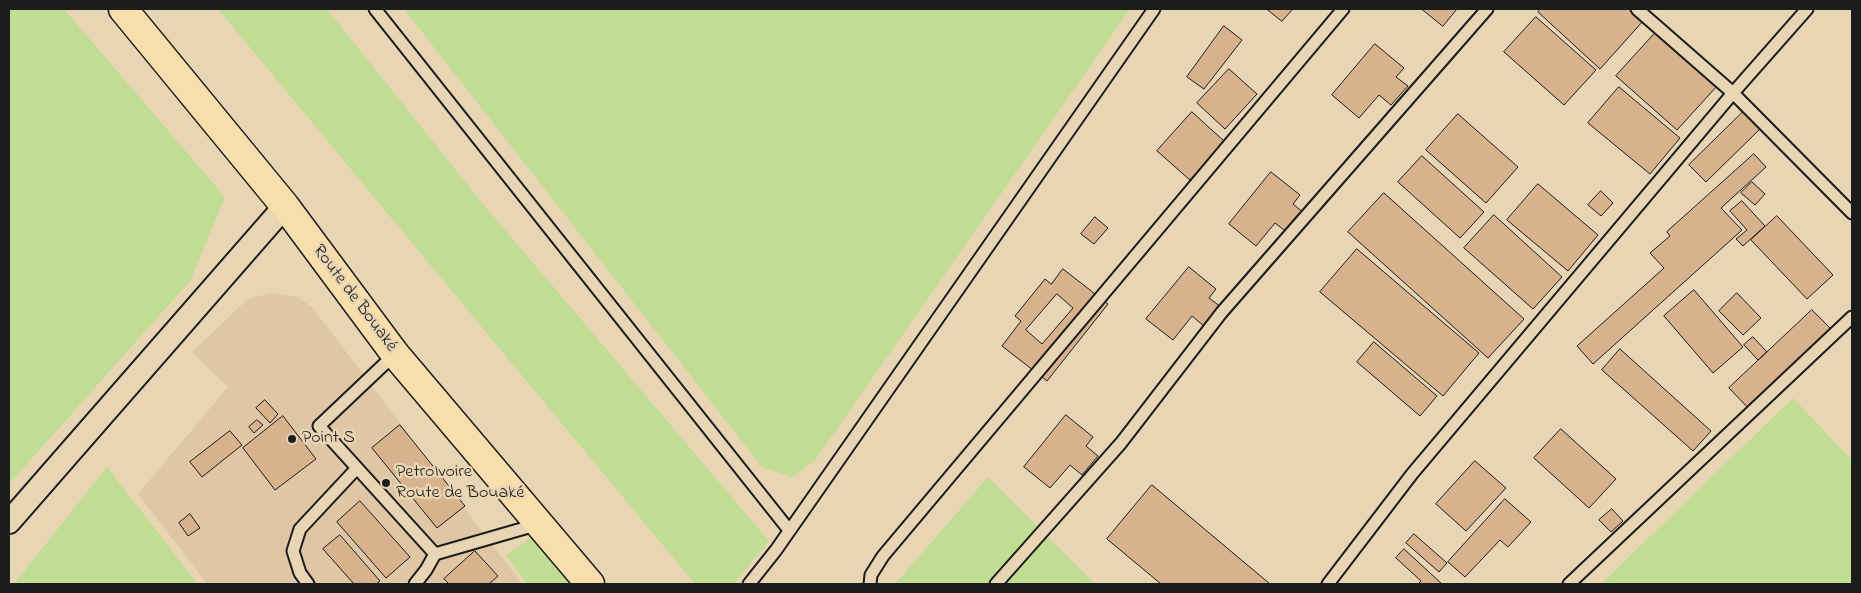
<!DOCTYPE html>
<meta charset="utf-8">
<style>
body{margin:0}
#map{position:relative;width:1861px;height:593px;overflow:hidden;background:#e8d5b3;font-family:"Indie Flower",sans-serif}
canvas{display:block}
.frame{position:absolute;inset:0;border:10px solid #1c1c1c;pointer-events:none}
</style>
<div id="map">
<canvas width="1861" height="593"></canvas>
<div class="frame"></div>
</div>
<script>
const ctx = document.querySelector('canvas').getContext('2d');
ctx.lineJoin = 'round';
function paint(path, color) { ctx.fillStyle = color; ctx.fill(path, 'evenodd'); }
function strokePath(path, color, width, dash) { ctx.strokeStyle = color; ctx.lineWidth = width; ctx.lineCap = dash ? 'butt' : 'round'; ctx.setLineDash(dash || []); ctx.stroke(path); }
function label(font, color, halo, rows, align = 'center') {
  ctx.font = font + ' "Indie Flower",sans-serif'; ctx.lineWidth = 5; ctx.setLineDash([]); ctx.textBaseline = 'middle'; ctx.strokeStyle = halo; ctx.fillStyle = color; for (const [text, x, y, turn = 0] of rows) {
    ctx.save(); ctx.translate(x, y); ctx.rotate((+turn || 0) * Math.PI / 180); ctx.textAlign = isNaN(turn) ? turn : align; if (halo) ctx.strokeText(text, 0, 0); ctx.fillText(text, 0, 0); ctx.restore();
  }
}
paint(new Path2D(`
 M271 293 297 297 312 307 522 584H207L138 494 228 387 192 352 248 299Z`), '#dfc7a5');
paint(new Path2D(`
 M9 9H64L225 197 190 281 9 484Z
 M218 9H327L478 198 769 541 734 584H695Z
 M404 9H1130L816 459 793 477 762 467Z
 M1793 398 1852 460V584H1601Z
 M107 467 198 584H14Z
 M988 477 1095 584H897L896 583Z
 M539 532 584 584H527L506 555Z`), '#c1dd94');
const building = new Path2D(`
 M1267 9H1293L1282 21Z
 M1422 9H1457L1443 26Z
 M1541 9H1630L1643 21 1600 69 1538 12Z
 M1536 17 1596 70 1564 105 1504 52Z
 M1224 26 1242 40 1204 89 1187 77Z
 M1657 31 1717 86 1677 130 1616 76Z
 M1375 44 1404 68 1396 77 1408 86 1391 105 1379 95 1359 118 1332 95Z
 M1229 69 1257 94 1225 129 1197 103Z
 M1619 87 1680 138 1650 174 1588 123Z
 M1746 109 1763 126 1706 182 1689 165Z
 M1192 112 1224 141 1190 180 1157 151Z
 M1458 114 1518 167 1486 203 1426 150Z
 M1754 154 1766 167 1721 208 1742 230 1593 364 1577 346 1664 268 1650 253 1670 236 1667 232Z
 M1422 156 1484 212 1460 238 1398 182Z
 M1271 172 1300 195 1293 204 1304 213 1288 233 1275 223 1256 246 1229 224Z
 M1752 182 1765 194 1755 205 1741 193Z
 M1538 184 1598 235 1568 271 1507 220Z
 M1601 191 1613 203 1601 216 1588 205Z
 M1384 193 1524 319 1488 358 1348 232Z
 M1742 201 1765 226 1743 246 1736 239 1747 230 1730 211Z
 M1494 215 1562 277 1533 309 1464 248Z
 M1777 216 1833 275 1807 299 1751 240Z
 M1095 217 1108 228 1094 244 1081 234Z
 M1357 249 1479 353 1443 396 1320 292Z
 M1189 267 1216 289 1209 298 1221 307 1205 327 1192 316 1173 340 1146 319Z
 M1063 269 1108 304 1047 381 1002 346 1021 321 1015 316 1045 279 1051 284ZM1057 294 1073 308 1042 344 1026 330Z
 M1694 290 1743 347 1713 373 1664 316Z
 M1737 293 1761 318 1743 335 1719 311Z
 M1812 310 1835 333 1752 412 1729 388Z
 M1753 337 1767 352 1758 360 1744 345Z
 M1374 342 1437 396 1420 416 1357 362Z
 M1620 349 1711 431 1693 451 1602 370Z
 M265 400 278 414 270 423 256 408Z
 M1066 415 1093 437 1086 446 1098 456 1082 475 1070 465 1050 488 1024 467Z
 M283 416 316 459 275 490 243 448Z
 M257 420 263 425 254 433 249 427Z
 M400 425 465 506 437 528 372 448Z
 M1561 429 1616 479 1589 508 1534 458Z
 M230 431 242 445 202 477 190 462Z
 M1475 461 1506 488 1466 531 1436 504Z
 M1152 485 1270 584H1161L1107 539Z
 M1505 499 1531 522 1508 547 1500 540 1465 577 1448 562Z
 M360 501 410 557 386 578 337 522Z
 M1612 509 1623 521 1611 532 1599 520Z
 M190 514 200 528 188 536 179 523Z
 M1414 534 1447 563 1439 572 1406 543Z
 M340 535 380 581 376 584H354L323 549Z
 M1404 549 1442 584H1418L1421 581 1396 558Z
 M475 551 498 576 489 584H449L444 579Z`);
paint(building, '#d8b18d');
strokePath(building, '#1c1c1c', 1);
const service = new Path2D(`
 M375 9 789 530
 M1637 9 1733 93 1852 213
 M395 354 319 426 435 554 539 524
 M308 584 300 573 293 551 300 529 357 468
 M415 584 426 570 435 554
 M749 584 776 550 1154 9
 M870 584 871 575 883 556 1343 9
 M996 584 1121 443 1222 312 1487 9
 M1328 584 1412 474 1733 93 1807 9
 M1569 584 1852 317`);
const minor = new Path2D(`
 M9 522 285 206`);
const trunk = new Path2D(`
 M123 9 285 206 395 354 590 584`);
strokePath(service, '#1c1c1c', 15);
strokePath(minor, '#1c1c1c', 26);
strokePath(trunk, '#1c1c1c', 31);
strokePath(service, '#e8d5b3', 11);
strokePath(minor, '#e8d5b3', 22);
strokePath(trunk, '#f8deab', 28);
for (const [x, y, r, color] of [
 [292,439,5,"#1c1c1c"],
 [386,483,5,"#1c1c1c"]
]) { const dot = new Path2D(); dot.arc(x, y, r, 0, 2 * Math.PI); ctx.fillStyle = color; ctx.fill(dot); strokePath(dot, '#e8d5b3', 2); }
label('18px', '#1c1c1c', '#e8d5b3', [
 ["Route de Bouaké",354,299,53]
]);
label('18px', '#1c1c1c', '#e8d5b3', [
 ["Point S",302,439],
 ["PetroIvoire",396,473],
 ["Route de Bouaké",396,494]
], 'left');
</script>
